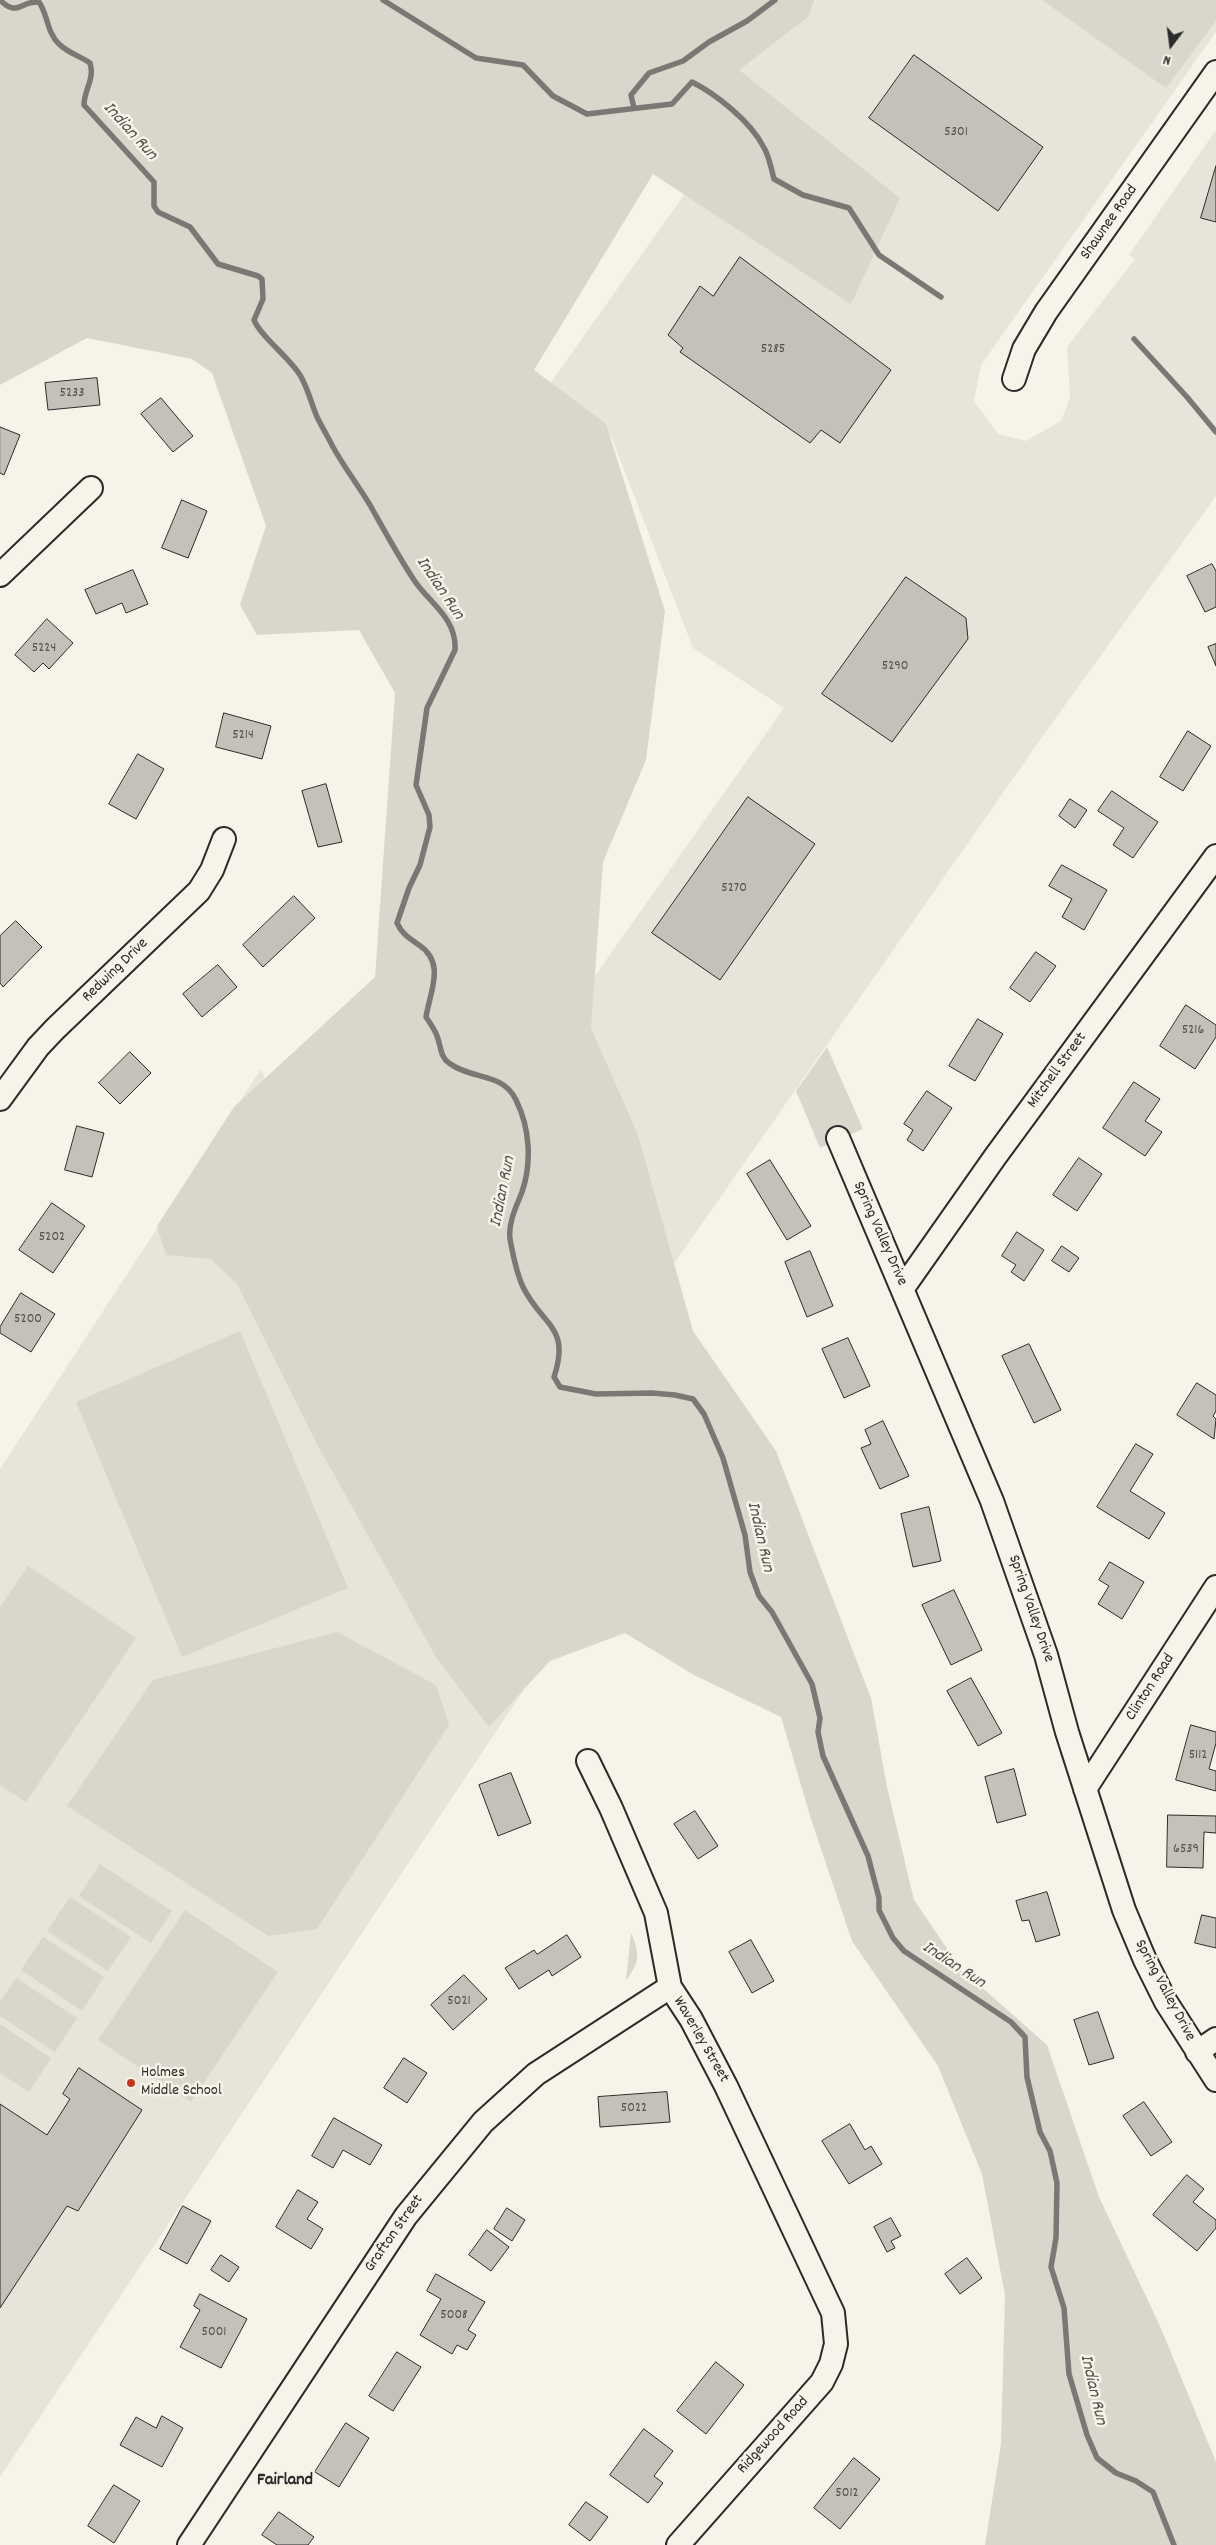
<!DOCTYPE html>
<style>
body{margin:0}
#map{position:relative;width:1216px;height:2545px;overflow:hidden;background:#f7f3e8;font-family:Dekko,sans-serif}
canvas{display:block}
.north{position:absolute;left:1146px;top:20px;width:50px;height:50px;-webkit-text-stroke:4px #f7f3e8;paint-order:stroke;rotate:195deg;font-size:14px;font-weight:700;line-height:20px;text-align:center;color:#2b2b2b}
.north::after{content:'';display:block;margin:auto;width:18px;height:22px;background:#2b2b2b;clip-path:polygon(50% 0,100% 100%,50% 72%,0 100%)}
</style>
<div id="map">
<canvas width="1216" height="2545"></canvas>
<div class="north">N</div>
</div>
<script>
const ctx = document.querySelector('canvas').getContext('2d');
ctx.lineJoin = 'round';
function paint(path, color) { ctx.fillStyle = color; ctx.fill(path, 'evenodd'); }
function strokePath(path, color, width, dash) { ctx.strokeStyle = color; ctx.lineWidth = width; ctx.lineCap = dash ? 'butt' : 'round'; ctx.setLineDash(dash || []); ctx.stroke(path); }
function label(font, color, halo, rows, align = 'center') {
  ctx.font = font + ' Dekko,sans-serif'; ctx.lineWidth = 5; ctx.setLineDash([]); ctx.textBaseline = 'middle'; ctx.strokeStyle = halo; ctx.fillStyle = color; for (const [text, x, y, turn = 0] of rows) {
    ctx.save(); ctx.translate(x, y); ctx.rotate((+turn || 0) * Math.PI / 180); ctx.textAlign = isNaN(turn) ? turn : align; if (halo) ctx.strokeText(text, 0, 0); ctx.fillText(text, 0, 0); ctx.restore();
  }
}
paint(new Path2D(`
 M816 0H1216V32L981 365 974 401 998 434 1026 441 1061 421 1070 398 1067 347 1135 259 1129 255 1216 130V496L1042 737 650 1298 561 1024 784 708 693 648 611 436 546 389 758 91 709 43 812 9Z
 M261 1069 525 1688 0 2477V1469Z`), '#e8e4da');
paint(new Path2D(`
 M0 0H815L808 17 739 70 900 198 851 304 653 174 534 370 606 424 665 611 646 760 603 862 591 1028 638 1135 693 1331 776 1451 871 1698 887 1787 914 1900 961 1969 1047 2045 1099 2197 1160 2326 1216 2462V2545H985L1001 2444 1005 2295 982 2174 938 2066 852 1941 811 1819 781 1717 694 1675 625 1633 550 1661 489 1727 436 1657 317 1444 237 1284 211 1259 166 1255 157 1226 234 1107 375 977 395 693 359 630 257 635 240 605 266 526 212 373 192 359 87 338 0 385Z
 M1042 0H1216V21L1166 88Z
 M827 1047 863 1129 820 1148 796 1091Z
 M240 1331 348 1588 182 1657 76 1402Z
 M28 1566 136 1638 26 1802 0 1785V1607Z
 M337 1632 436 1685 449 1725 317 1929 268 1936 67 1806 153 1680Z
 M100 1864 172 1911 151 1943 79 1896Z
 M70 1897 131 1937 108 1971 47 1931Z
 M185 1910 278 1972 191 2102 98 2040Z
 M631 1933C641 1955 639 1962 626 1981Z
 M43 1937 104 1977 82 2011 21 1970Z
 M16 1978 77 2018 55 2052 0 2016V2002Z
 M0 2024 51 2058 29 2092 0 2073Z`), '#dad6cc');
strokePath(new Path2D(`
 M0 0C18 18 21 0 39 2 48 15 47 33 59 44 68 53 80 56 90 63 95 80 84 89 84 105L154 182V206L158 212 190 227 218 264 258 276 262 279 263 299 254 320C261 337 288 356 300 375 308 388 311 403 317 417 322 427 328 437 333 447 344 467 358 485 370 505 384 530 398 556 414 580 429 603 457 618 455 650L427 708 416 785 429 815 430 827 420 865 409 888 397 923C402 934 409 938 419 945 446 963 430 991 426 1017 430 1023 435 1030 437 1036 441 1046 440 1057 449 1063 471 1080 503 1072 516 1100 530 1128 532 1163 522 1192 516 1207 508 1223 510 1239 513 1255 516 1272 523 1287 542 1326 571 1326 554 1377L560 1387 596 1394 652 1393 675 1395 693 1399 704 1414 723 1458 745 1535 750 1572 759 1596 772 1612 812 1684 820 1718 818 1732 823 1756 868 1856 879 1898V1910L893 1938 904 1951 1011 2022 1025 2037 1027 2077 1040 2132 1050 2151 1057 2183 1056 2238 1051 2267 1064 2308 1069 2374 1087 2435 1097 2458 1116 2473 1136 2481 1153 2492 1174 2545
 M383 0 476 58 523 65 553 96 587 114 672 104 692 82C716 94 750 121 763 146 769 155 771 168 774 179L803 195 849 208 879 255 941 297
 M634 108 631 95 649 73 683 61 709 42 747 21 775 0
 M1134 339 1187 397 1216 432`), '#7a7874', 5.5);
const building = new Path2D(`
 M914 55 1043 147 998 211 869 118Z
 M1216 166V222L1201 218Z
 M740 257 891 370 840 443 821 430 810 443 680 352 683 348 668 335 700 286 713 296Z
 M97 378 100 405 48 410 45 383Z
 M161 398 193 436 173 452 141 414Z
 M0 427 20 435 4 475 0 473Z
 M182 500 207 511 188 558 162 548Z
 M1212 564 1216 571V607L1205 612 1187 576Z
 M133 570 148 604 126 613 122 603 96 614 85 590Z
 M906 577 966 618 968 639 892 742 822 694Z
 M47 619 73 643 49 669 43 663 34 672 15 655Z
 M1216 644V666L1208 647Z
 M224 713 271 726 262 759 216 747Z
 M1188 731 1211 746 1183 791 1160 777Z
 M138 754 164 769 136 819 109 804Z
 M326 784 342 842 318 847 302 791Z
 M1112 791 1158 822 1133 858 1113 845 1124 828 1098 811Z
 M748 797 815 844 720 980 652 933Z
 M1070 799 1087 810 1075 828 1059 816Z
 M1062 865 1107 890 1084 930 1062 917 1072 899 1049 886Z
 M294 896 315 918 263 967 243 945Z
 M16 921 42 947 3 987 0 983V936Z
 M1036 952 1056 966 1030 1002 1010 988Z
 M218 965 237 987 202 1017 183 994Z
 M1186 1005 1216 1025V1037L1195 1069 1160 1046Z
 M978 1019 1003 1034 975 1081 949 1066Z
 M130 1052 151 1073 120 1104 99 1083Z
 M1134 1082 1160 1099 1145 1121 1162 1132 1145 1156 1103 1128Z
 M927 1091 952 1108 923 1151 907 1140 913 1130 904 1124Z
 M77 1126 104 1133 92 1177 65 1170Z
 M1079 1158 1102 1174 1077 1211 1053 1195Z
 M770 1160 811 1226 787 1240 747 1174Z
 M52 1203 85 1226 53 1273 19 1250Z
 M1017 1232 1044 1250 1024 1281 1011 1272 1016 1265 1002 1256Z
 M1062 1246 1079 1258 1069 1272 1052 1261Z
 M810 1251 833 1306 807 1317 785 1262Z
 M21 1293 55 1314 31 1352 0 1333V1327Z
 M848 1338 870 1386 844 1398 822 1349Z
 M1029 1344 1061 1410 1034 1423 1002 1356Z
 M1197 1383 1216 1395V1411L1213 1416 1216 1419 1214 1439 1177 1415Z
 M883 1421 909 1476 880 1489 861 1448 871 1444 865 1430Z
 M1136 1444 1153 1454 1130 1491 1165 1513 1149 1539 1097 1507Z
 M929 1507 941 1561 913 1567 901 1514Z
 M1110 1562 1144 1582 1122 1619 1098 1604 1109 1586 1099 1580Z
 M954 1590 982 1650 951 1665 922 1605Z
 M971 1678 1002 1733 978 1746 947 1691Z
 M1191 1725 1216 1732V1743L1209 1769 1216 1771V1791L1176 1780Z
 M1014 1769 1026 1815 997 1823 985 1777Z
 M511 1773 531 1823 498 1836 479 1785Z
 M695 1811 718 1846 698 1859 674 1824Z
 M1168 1815 1216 1816V1833L1204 1832 1203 1868 1167 1867Z
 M1047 1892 1060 1935 1036 1942 1029 1920 1022 1921 1016 1901Z
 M1202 1915 1216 1918V1948L1195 1943Z
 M567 1935 581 1957 552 1976 549 1970 519 1989 505 1968 534 1950 537 1954Z
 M751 1940 774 1981 752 1993 729 1952Z
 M464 1975 487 1999 453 2030 431 2005Z
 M1098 2012 1114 2058 1089 2065 1074 2020Z
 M404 2058 427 2073 407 2103 384 2088Z
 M79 2068 142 2110 78 2211 67 2206 0 2308V2104L47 2135 70 2099 63 2094Z
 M667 2092 670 2122 600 2127 598 2097Z
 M1144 2102 1172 2142 1151 2156 1123 2116Z
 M334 2118 382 2145 370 2165 343 2150 333 2168 312 2156Z
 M850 2124 865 2150 871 2146 882 2164 849 2184 822 2141Z
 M1187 2175 1204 2189 1193 2202 1216 2220V2228L1197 2251 1153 2215Z
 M298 2190 318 2202 307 2219 323 2229 311 2249 276 2227Z
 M183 2206 211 2221 187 2264 160 2249Z
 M507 2208 525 2220 512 2241 494 2229Z
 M891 2218 901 2236 891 2241 895 2248 887 2252 874 2227Z
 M487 2230 509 2247 491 2271 469 2255Z
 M221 2255 239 2267 229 2282 211 2270Z
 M967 2258 982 2278 960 2294 945 2274Z
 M436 2274 485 2302 468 2330 476 2335 467 2350 457 2345 452 2354 420 2335 441 2299 427 2291Z
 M200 2294 247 2319 221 2368 180 2347 200 2310 194 2306Z
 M397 2352 421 2367 393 2411 369 2396Z
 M716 2362 744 2385 706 2434 677 2411Z
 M162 2416 183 2428 162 2467 120 2445 136 2417 156 2428Z
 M346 2423 369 2438 339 2487 315 2472Z
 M644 2429 673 2451 654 2476 663 2483 648 2503 610 2475Z
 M854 2458 880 2479 840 2529 814 2508Z
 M114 2485 140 2501 114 2543 88 2526Z
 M586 2502 608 2517 590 2541 569 2525Z
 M279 2512 314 2537 308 2545H277L262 2535Z`);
paint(building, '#c4c1b9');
strokePath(building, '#2b2b2b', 1);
const minor = new Path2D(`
 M1014 379 1024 349 1046 312 1216 72
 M0 575 91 488
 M0 1099 38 1047 55 1029 199 891 212 870 224 839
 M838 1138 992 1501 1046 1655 1067 1732 1124 1910 1145 1960 1166 2002 1216 2080
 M903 1288 995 1157 1216 856
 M588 1761 611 1808 656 1913 670 1987 691 2019 726 2086 833 2313 836 2344 831 2364 822 2382 678 2545
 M1085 1789 1216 1587
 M1197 2052 1216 2039
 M189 2545 406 2216 483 2122 536 2074 670 1987`);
strokePath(minor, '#2b2b2b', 26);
strokePath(minor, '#f7f3e8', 22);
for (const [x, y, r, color] of [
 [131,2083,5,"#c8321e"]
]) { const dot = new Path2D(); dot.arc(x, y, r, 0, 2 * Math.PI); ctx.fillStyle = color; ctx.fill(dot); strokePath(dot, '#f7f3e8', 2); }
label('14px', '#51504e', null, [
 ["5301",956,133],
 ["5285",773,350],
 ["5233",72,394],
 ["5224",44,649],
 ["5290",895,667],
 ["5214",243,736],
 ["5270",734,889],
 ["5216",1193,1031],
 ["5202",52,1238],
 ["5200",28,1320],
 ["5112",1198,1756],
 ["6539",1186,1850],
 ["5021",459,2002],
 ["5022",634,2109],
 ["5008",454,2316],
 ["5001",214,2333],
 ["5012",847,2494]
]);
label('16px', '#2b2b2b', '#f7f3e8', [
 ["Shawnee Road",1110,223,-55],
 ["Redwing Drive",116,971,-44],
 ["Mitchell Street",1058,1071,-54],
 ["Spring Valley Drive",879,1234,66],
 ["Spring Valley Drive",1030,1609,71],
 ["Clinton Road",1151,1688,-57],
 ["Spring Valley Drive",1164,1991,62],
 ["Waverley Street",700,2040,60],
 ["Grafton Street",395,2234,-55],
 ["Ridgewood Road",774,2436,-48]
]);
label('16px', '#2b2b2b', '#f7f3e8', [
 ["Holmes",141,2074],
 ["Middle School",141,2092]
], 'left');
label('italic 18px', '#53524f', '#f7f3e8', [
 ["Indian Run",129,132,48],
 ["Indian Run",439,589,56],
 ["Indian Run",504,1192,-79],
 ["Indian Run",759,1537,77],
 ["Indian Run",953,1966,33],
 ["Indian Run",1092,2390,77]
]);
label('bold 18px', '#2b2b2b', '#f7f3e8', [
 ["Fairland",285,2482]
]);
</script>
